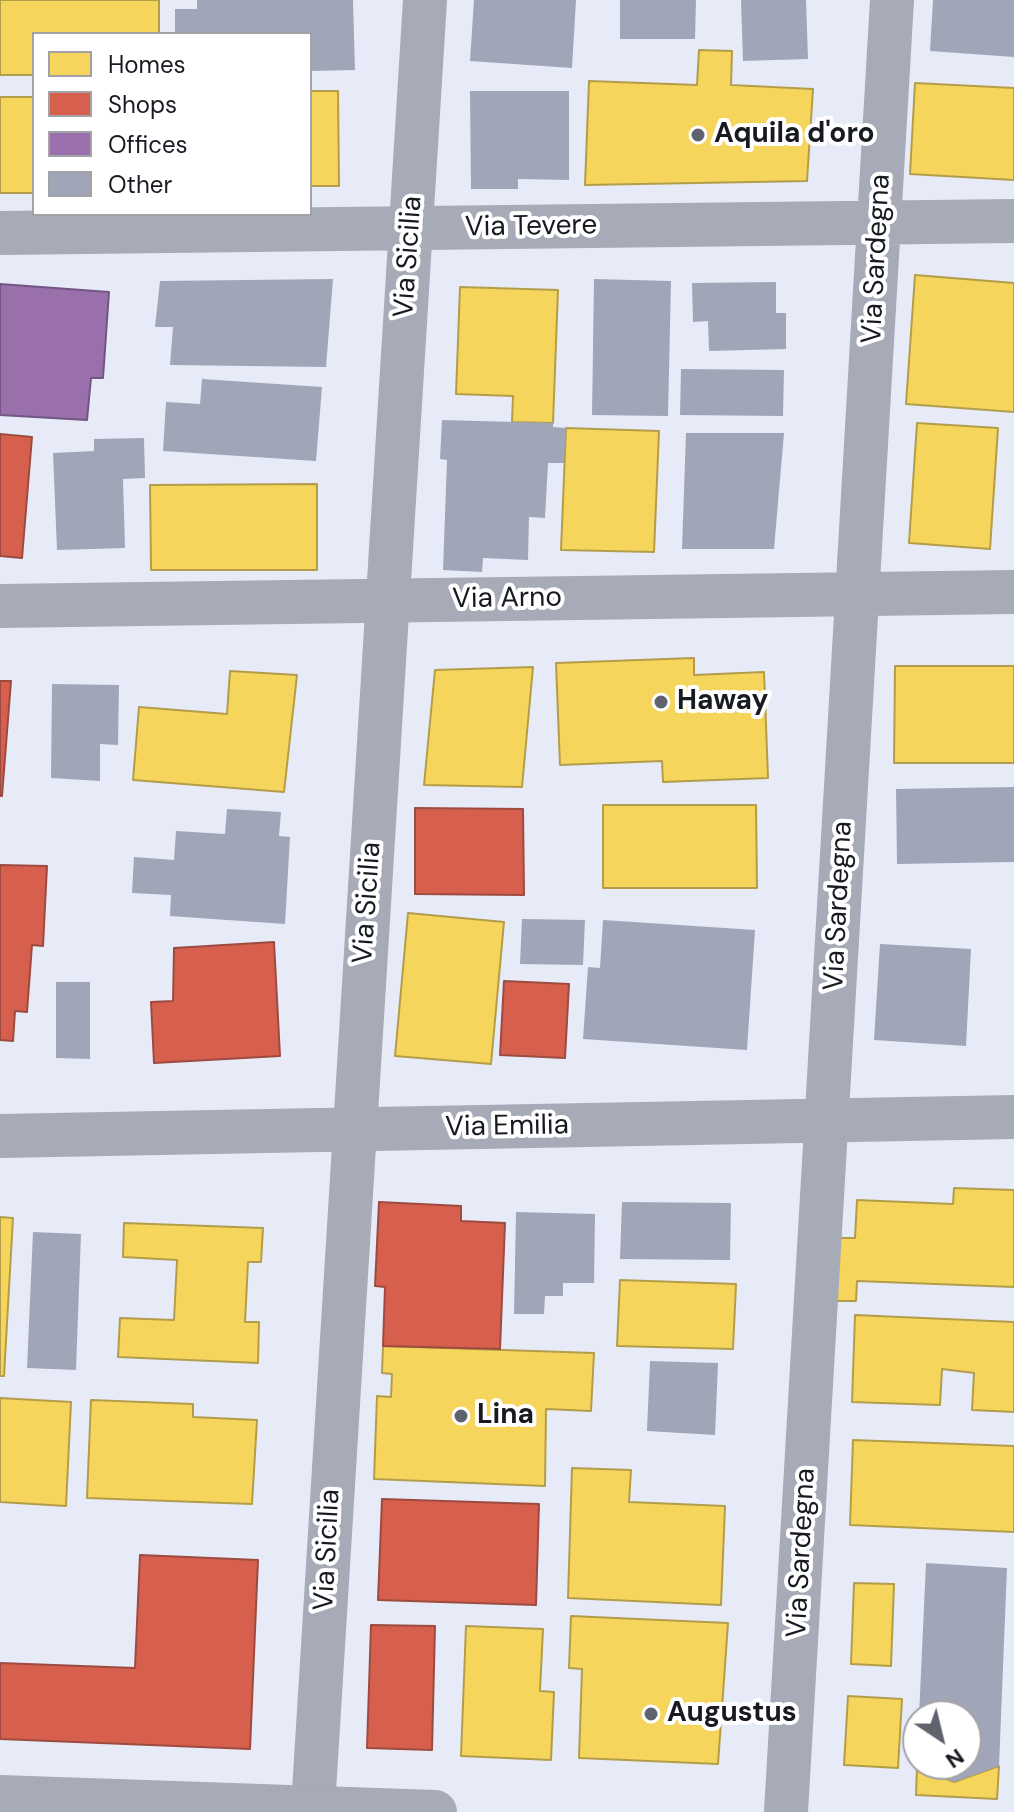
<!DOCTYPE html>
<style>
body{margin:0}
#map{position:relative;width:1014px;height:1812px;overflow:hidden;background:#e7ebf8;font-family:"DM Sans",sans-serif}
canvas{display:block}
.legend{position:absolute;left:32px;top:32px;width:280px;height:184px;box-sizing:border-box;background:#fff;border:2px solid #a3a3a7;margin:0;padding:10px 14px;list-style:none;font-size:24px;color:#181a22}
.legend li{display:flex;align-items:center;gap:16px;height:40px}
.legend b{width:40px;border:2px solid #a3a3a7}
.north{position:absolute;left:902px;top:1700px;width:80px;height:80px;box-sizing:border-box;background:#fff;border:2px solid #a3a3a7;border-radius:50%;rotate:145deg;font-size:22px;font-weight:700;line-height:32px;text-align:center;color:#181a22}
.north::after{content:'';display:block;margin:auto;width:28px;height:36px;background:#60636d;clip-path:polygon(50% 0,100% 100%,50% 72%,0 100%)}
</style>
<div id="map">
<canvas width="1014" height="1812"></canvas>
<ul class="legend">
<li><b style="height:22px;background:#f6d55c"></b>Homes</li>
<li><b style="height:22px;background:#d6604d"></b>Shops</li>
<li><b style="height:22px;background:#9970ab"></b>Offices</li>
<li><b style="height:22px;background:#a1a5b8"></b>Other</li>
</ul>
<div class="north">N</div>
</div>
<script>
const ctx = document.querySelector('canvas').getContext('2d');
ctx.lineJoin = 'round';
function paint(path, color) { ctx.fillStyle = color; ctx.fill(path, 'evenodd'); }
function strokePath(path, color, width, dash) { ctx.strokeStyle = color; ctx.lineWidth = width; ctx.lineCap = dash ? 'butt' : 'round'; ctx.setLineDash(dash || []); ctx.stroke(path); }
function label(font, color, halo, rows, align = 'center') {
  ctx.font = font + ' "DM Sans",sans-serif'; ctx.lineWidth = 8; ctx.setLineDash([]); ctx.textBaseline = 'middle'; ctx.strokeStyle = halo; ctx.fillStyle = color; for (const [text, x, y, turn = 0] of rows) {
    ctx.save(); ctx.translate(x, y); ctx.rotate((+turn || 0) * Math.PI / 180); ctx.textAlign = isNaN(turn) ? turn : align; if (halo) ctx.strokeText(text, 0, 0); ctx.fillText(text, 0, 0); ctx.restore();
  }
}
const homes = new Path2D(`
 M0 0H159V34H34V75H0Z
 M699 50 732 51 731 85 813 89 807 181 585 185 589 81 697 85Z
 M915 83 1014 88V180L910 174Z
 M310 91H338L339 186H310Z
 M0 97H34V193H0Z
 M915 275 1014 283V412L906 404Z
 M460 287 558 290 553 423 512 422 513 396 456 394Z
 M917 423 998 428 990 549 909 543Z
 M566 428 659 431 654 552 561 550Z
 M317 484V570H151L150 485Z
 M694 658V675L764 672 768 778 663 782 662 761 560 765 556 663Z
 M895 666H1014V763H894Z
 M533 667 522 787 424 785 435 670Z
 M230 671 297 675 284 792 133 780 139 707 227 714Z
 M603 805H756L757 888H603Z
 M408 913 504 922 491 1064 395 1056Z
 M954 1188 1014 1190V1287L857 1281 856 1301H829L832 1238H855L857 1200 953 1204Z
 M0 1217 13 1218 4 1376H0Z
 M124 1223 263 1228 261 1262H248L245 1322H259L258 1363 118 1357 120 1318 174 1320 177 1260 123 1257Z
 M620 1280 736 1284 733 1349 617 1346Z
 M855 1315 1014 1322V1412L972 1410 974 1373 942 1369 940 1405 852 1402Z
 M383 1346 594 1353 591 1411 546 1409 545 1486 374 1479 377 1396 391 1397 392 1374 382 1373Z
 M0 1398 71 1402 66 1506 0 1502Z
 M91 1400 193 1404V1417L257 1420 252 1504 87 1498Z
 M853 1440 1014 1446V1532L850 1525Z
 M572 1468 631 1470 629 1502 725 1506 721 1605 568 1598Z
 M854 1583 894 1584 891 1666 851 1664Z
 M571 1616 728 1623 718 1764 579 1758 582 1669 569 1668Z
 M466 1626 543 1629 540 1691 554 1692 551 1760 461 1756Z
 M848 1696 902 1699 898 1768 844 1765Z
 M999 1766 997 1799 916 1795 917 1767 954 1782Z`);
paint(homes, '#f6d55c');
strokePath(homes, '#b39d4b', 2);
const shops = new Path2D(`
 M0 434 32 437 22 558 0 556Z
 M0 681H11L2 796H0Z
 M415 808 523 809 524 895 415 894Z
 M0 865 47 866 43 946 32 945 27 1012 15 1011 13 1041 0 1040Z
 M274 942 280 1056 154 1063 151 1002 173 1001 174 948Z
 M504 981 569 984 565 1058 500 1055Z
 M379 1202 461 1206V1221L505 1223 500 1349 383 1346 385 1287 375 1286Z
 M382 1499 539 1504 536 1605 378 1600Z
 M140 1555 258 1560 250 1749 0 1739V1663L135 1668Z
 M371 1625 435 1626 432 1750 367 1748Z`);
paint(shops, '#d6604d');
strokePath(shops, '#9d4b40', 2);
const offices = new Path2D(`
 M0 284 109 292 103 378H91L87 420 0 415Z`);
paint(offices, '#9970ab');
strokePath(offices, '#725682', 2);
paint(new Path2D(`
 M197 0H353L355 70 310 71V34H175V9H197Z
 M474 0H576L572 68 470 61Z
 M620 0H696L695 39H620Z
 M741 0H806L808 59 743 61Z
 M933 0H1014V57L930 51Z
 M470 91H569V180L518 179V189H471Z
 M333 279 326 367 170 365 173 327H155L160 281Z
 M594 279 671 281 668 416 592 415Z
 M776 282V313H786V349L709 351 708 321 693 322 692 283Z
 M681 369 784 370 783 416 680 415Z
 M202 379 322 387 316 461 163 451 166 402 200 404Z
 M442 420 553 423V427L566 428 564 463H548L545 518 529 517 528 560 483 558 482 572 443 570 447 460 440 459Z
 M686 433H784L774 549H682Z
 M144 438 145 478 123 479 125 548 57 550 53 453 94 451V439Z
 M52 684 119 685 118 745 100 744V781L51 778Z
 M1014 787V862L897 864 896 789Z
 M227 809 281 812 279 836 290 837 285 924 170 916 171 895 132 893 134 857 174 860 176 831 225 834Z
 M522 919 585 920 583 965 520 964Z
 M603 920 755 930 747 1050 583 1039 588 967 600 968Z
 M880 944 971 949 966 1046 874 1040Z
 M56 982H90V1059L56 1058Z
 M622 1202 731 1203 730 1260 620 1259Z
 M516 1212 595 1214 594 1283H563V1296H545L544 1314H514Z
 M33 1232 81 1234 76 1370 27 1368Z
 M650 1361 718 1363 715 1435 647 1431Z
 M926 1563 1007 1568 999 1766 954 1782 917 1767V1764H966V1716H919Z`), '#a1a5b8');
strokePath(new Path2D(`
 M0 233 1014 221
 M0 606 1014 592
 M0 1136 1014 1117
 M313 1807 425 0
 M786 1812 892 0`), '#a7aab7', 44);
strokePath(new Path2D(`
 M0 1797 435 1812`), '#a7aab7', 44);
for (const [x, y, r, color] of [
 [698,135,8,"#60636d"],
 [661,702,8,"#60636d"],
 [461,1416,8,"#60636d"],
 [651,1714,8,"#60636d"]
]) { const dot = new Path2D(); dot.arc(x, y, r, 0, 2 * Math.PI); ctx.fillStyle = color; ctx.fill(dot); strokePath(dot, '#fff', 3); }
label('bold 28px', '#181a22', '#fff', [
 ["Aquila d'oro",714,135],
 ["Haway",677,702],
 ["Lina",477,1416],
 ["Augustus",667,1714]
], 'left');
label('28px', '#181a22', '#fff', [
 ["Via Tevere",531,227,-1],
 ["Via Sicilia",409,257,-86],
 ["Via Sardegna",877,259,-87],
 ["Via Arno",507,599,-1],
 ["Via Sicilia",368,903,-86],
 ["Via Sardegna",839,906,-87],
 ["Via Emilia",507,1127,-1],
 ["Via Sicilia",328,1550,-87],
 ["Via Sardegna",802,1553,-87]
]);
</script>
